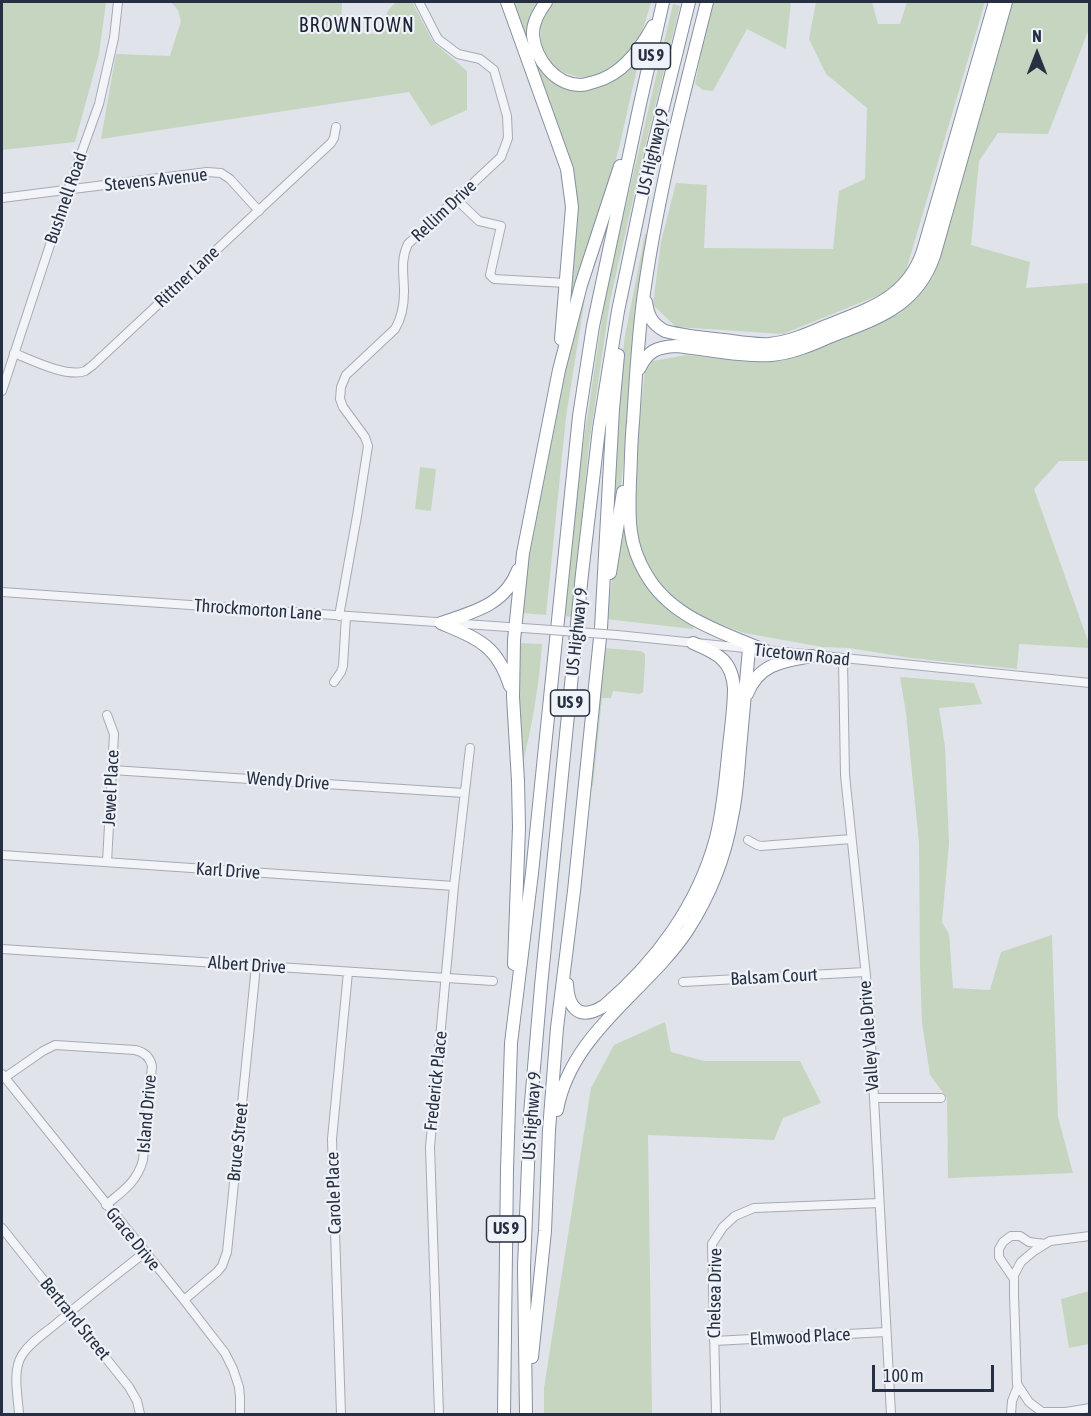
<!DOCTYPE html>
<style>
body{margin:0}
#map{position:relative;width:1091px;height:1416px;overflow:hidden;background:#e0e3ea;font-family:"Asap Condensed",sans-serif}
canvas{display:block}
.frame{position:absolute;inset:0;border:3px solid #273043;pointer-events:none}
.north{position:absolute;left:1007px;top:24px;width:60px;height:60px;-webkit-text-stroke:4px #eff2f7;paint-order:stroke;rotate:0deg;font-size:16px;font-weight:700;line-height:24px;text-align:center;color:#273043}
.north::after{content:'';display:block;margin:auto;width:21px;height:27px;background:#273043;clip-path:polygon(50% 0,100% 100%,50% 72%,0 100%)}
.scale{position:absolute;left:872px;top:1365px;width:122px;height:27px;box-sizing:border-box;border:3px solid #273043;border-top:0;padding-left:8px;font-size:18px;line-height:21px;white-space:nowrap;color:#273043;-webkit-text-stroke:4px #eff2f7;paint-order:stroke}
</style>
<div id="map">
<canvas width="1091" height="1416"></canvas>
<div class="frame"></div>
<div class="north">N</div>
<div class="scale">100 m</div>
</div>
<script>
const ctx = document.querySelector('canvas').getContext('2d');
ctx.lineJoin = 'round';
function paint(path, color) { ctx.fillStyle = color; ctx.fill(path, 'evenodd'); }
function strokePath(path, color, width, dash) { ctx.strokeStyle = color; ctx.lineWidth = width; ctx.lineCap = dash ? 'butt' : 'round'; ctx.setLineDash(dash || []); ctx.stroke(path); }
function label(font, color, halo, rows, align = 'center') {
  ctx.font = font + ' "Asap Condensed",sans-serif'; ctx.lineWidth = 4.5; ctx.setLineDash([]); ctx.textBaseline = 'middle'; ctx.strokeStyle = halo; ctx.fillStyle = color; for (const [text, x, y, turn = 0] of rows) {
    ctx.save(); ctx.translate(x, y); ctx.rotate((+turn || 0) * Math.PI / 180); ctx.textAlign = isNaN(turn) ? turn : align; if (halo) ctx.strokeText(text, 0, 0); ctx.fillText(text, 0, 0); ctx.restore();
  }
}
paint(new Path2D(`
 M2 2H106L99 54 75 142 2 150Z
 M171 2H342L341 30 376 34 389 9 396 2H412L433 42 467 71V110L431 126 409 92 101 139 116 54 170 56 181 21 178 10Z
 M511 2H539L530 40 569 87 618 77 637 62 638 64 619 148 609 184 568 310 575 202Z
 M553 2H651C647 16 643 33 635 45 627 58 605 76 591 78 583 79 561 73 555 68 542 58 536 26 544 12 546 8 550 5 553 2Z
 M711 2H791L786 49 747 29 713 91 703 90 695 84Z
 M816 2H872L878 24H900L907 2H985L905 274 894 289 783 334 676 327 653 305 661 242 676 183 707 185 704 248 833 249 839 191 865 179 867 108 826 74 809 39Z
 M1012 2H1089V29L1048 134 998 133 979 161 971 245 1030 262 1026 288 1089 283V461H1059L1034 489 1089 644V648L1019 644 1017 669 911 658 849 648 822 647 744 633 710 620 684 606 665 590 654 576 644 560 637 541 634 500 639 421 645 372 653 361 686 355 747 362 780 361 801 354 901 313 933 277Z
 M673 4 680 6 644 151 610 301 589 445 572 617 564 616 582 452 605 299 618 239Z
 M645 234 648 235 621 485 613 510 617 396 625 336Z
 M584 290 586 291 566 417 546 615 521 613 528 555 545 468 570 343Z
 M420 467 436 469 431 511 415 509Z
 M622 516 635 568 651 591 673 613 694 625 693 629 606 619Z
 M518 643 542 644C539 686 532 726 522 767L518 685Z
 M603 648 641 651 645 654V663L643 692 640 694 613 691 611 698H602L593 786H589Z
 M900 677 974 683 982 704 939 708 945 747 949 843 942 922 949 934 953 988 990 990 1001 952 1052 935 1058 1117 1073 1173 948 1178 947 1098 930 1075 922 1023 920 967 919 843 906 713Z
 M665 1022 671 1052 704 1061H800L821 1103 783 1118 774 1140 648 1135 652 1414H544V1388L591 1088 614 1045Z
 M1089 1291V1344L1069 1348 1061 1299Z`), '#c5d5c0');
const minor = new Path2D(`
 M2 198 207 172 221 173 230 179 259 211
 M456 199 479 221 501 226 490 275 494 279 566 283
 M14 353C31 360 68 378 85 371 88 369 90 367 93 365L331 143 334 138 336 127
 M2 391 68 190 99 104 114 38 118 2
 M2 592 537 629
 M339 616 357 516 368 446 365 437 343 407 340 399 341 387 346 375 395 329C401 319 404 304 404 292 404 275 400 260 408 244L501 157 508 138 507 116 494 70 480 59 458 54 438 39 419 2
 M617 635 1090 683
 M843 659 845 775 869 1005 891 1414
 M334 682 341 672 343 666 346 616
 M112 770 464 793
 M748 840 757 845 761 846 851 839
 M2 855 454 886
 M107 862 114 734 107 715
 M2 949 493 981
 M683 982 865 972
 M2 1074 184 1300 225 1353 233 1369 239 1387 240 1397V1414
 M4 1078 43 1051 55 1045 135 1050C144 1052 150 1057 152 1066L143 1160C137 1182 123 1191 106 1205
 M874 1098H941
 M2 1228 129 1387 137 1401 140 1414
 M1090 1236 1050 1241 1034 1251 1021 1262 1014 1275V1295L1017 1384 1029 1402 1042 1412H1066L1090 1408
 M1014 1279 999 1257V1249L1003 1242 1011 1236H1020L1029 1242 1045 1244
 M184 1300 217 1272 222 1266 227 1252 256 966
 M714 1341 886 1332
 M19 1414C18 1396 12 1371 22 1355 30 1342 45 1333 57 1323 85 1299 115 1276 144 1253
 M341 1414 332 1139 348 972
 M439 1414 430 1147 454 886 470 748
 M716 1414 712 1244 723 1227 735 1216 754 1208 879 1203
 M1011 1414 1012 1401 1018 1386`);
const highway = new Path2D(`
 M507 2 567 169 572 207 561 339
 M546 2C539 12 532 23 533 36 536 60 555 85 581 85 585 85 590 83 594 82 622 75 640 50 653 26
 M707 2C683 96 659 190 645 286 638 331 636 377 633 422 631 442 631 462 630 481 629 515 627 543 646 574 671 618 722 632 766 651
 M646 302C648 316 652 324 665 331 684 336 704 338 724 340 739 342 754 345 769 344 789 342 808 334 826 326 868 309 907 299 923 251L995 2
 M639 369C648 351 656 347 676 346 706 349 742 357 772 355 792 353 811 345 829 337 875 319 916 308 934 256L1006 2
 M610 573 623 492
 M441 623C473 612 505 605 518 570
 M441 623C478 639 497 645 510 686
 M747 694C759 663 784 661 812 656
 M514 964 519 827 518 781 513 697 514 640 523 553 559 370 581 285 620 166
 M567 984C568 1009 580 1021 604 1006 656 962 698 905 716 838 723 811 725 784 728 756 730 734 734 711 734 688 732 660 717 653 693 643
 M557 1110C571 1033 646 992 687 931 709 897 725 858 732 817 737 795 738 772 740 749 743 716 746 683 749 649
 M532 1357 545 1231 549 1130 557 1028 574 891 601 628 613 409 618 355
 M504 1414 507 1169 511 1043 532 873 579 416 593 326 640 104 663 2
 M526 1414 524 1267 530 1114 541 986 582 574 599 429 618 311 647 172 689 2`);
strokePath(minor, '#a5aab5', 10);
strokePath(highway, '#8690a2', 14);
strokePath(minor, '#f3f4f8', 8);
strokePath(highway, '#fff', 12);
const minorBridge = new Path2D(`
 M537 629 617 635`);
strokePath(minorBridge, '#a5aab5', 10, []);
strokePath(minorBridge, '#f3f4f8', 8);
for (const [x, y, w] of [
 [651,56,39],
 [570,703,39],
 [506,1229,39]
]) { const box = new Path2D(); box.roundRect(x - w / 2, y - 13, w, 26, 4.5); ctx.fillStyle = '#eff2f7'; ctx.fill(box); strokePath(box, '#273043', 1.5); }
label('bold 16px', '#273043', null, [
 ["US 9",651,56],
 ["US 9",570,703],
 ["US 9",506,1229]
]);
label('18px', '#273043', '#eff2f7', [
 ["US Highway 9",653,152,-77],
 ["Stevens Avenue",156,180,-6],
 ["Bushnell Road",66,198,-71],
 ["Rellim Drive",444,211,-43],
 ["Rittner Lane",187,277,-43],
 ["Throckmorton Lane",258,610,4],
 ["US Highway 9",577,632,-84],
 ["Ticetown Road",802,655,6],
 ["Wendy Drive",288,781,4],
 ["Jewel Place",111,788,-87],
 ["Karl Drive",228,871,4],
 ["Albert Drive",247,965,4],
 ["Balsam Court",774,977,-3],
 ["Valley Vale Drive",869,1036,-94],
 ["Frederick Place",436,1081,-84],
 ["Island Drive",147,1114,-85],
 ["US Highway 9",532,1116,-86],
 ["Bruce Street",238,1142,-84],
 ["Carole Place",334,1193,-92],
 ["Grace Drive",133,1239,51],
 ["Chelsea Drive",715,1293,-89],
 ["Bertrand Street",75,1319,51],
 ["Elmwood Place",800,1337,-3]
]);
ctx.letterSpacing = '1.5px';
label('20px', '#192133', '#eff2f7', [
 ["BROWNTOWN",357,26]
]);
ctx.letterSpacing = '0px';
</script>
